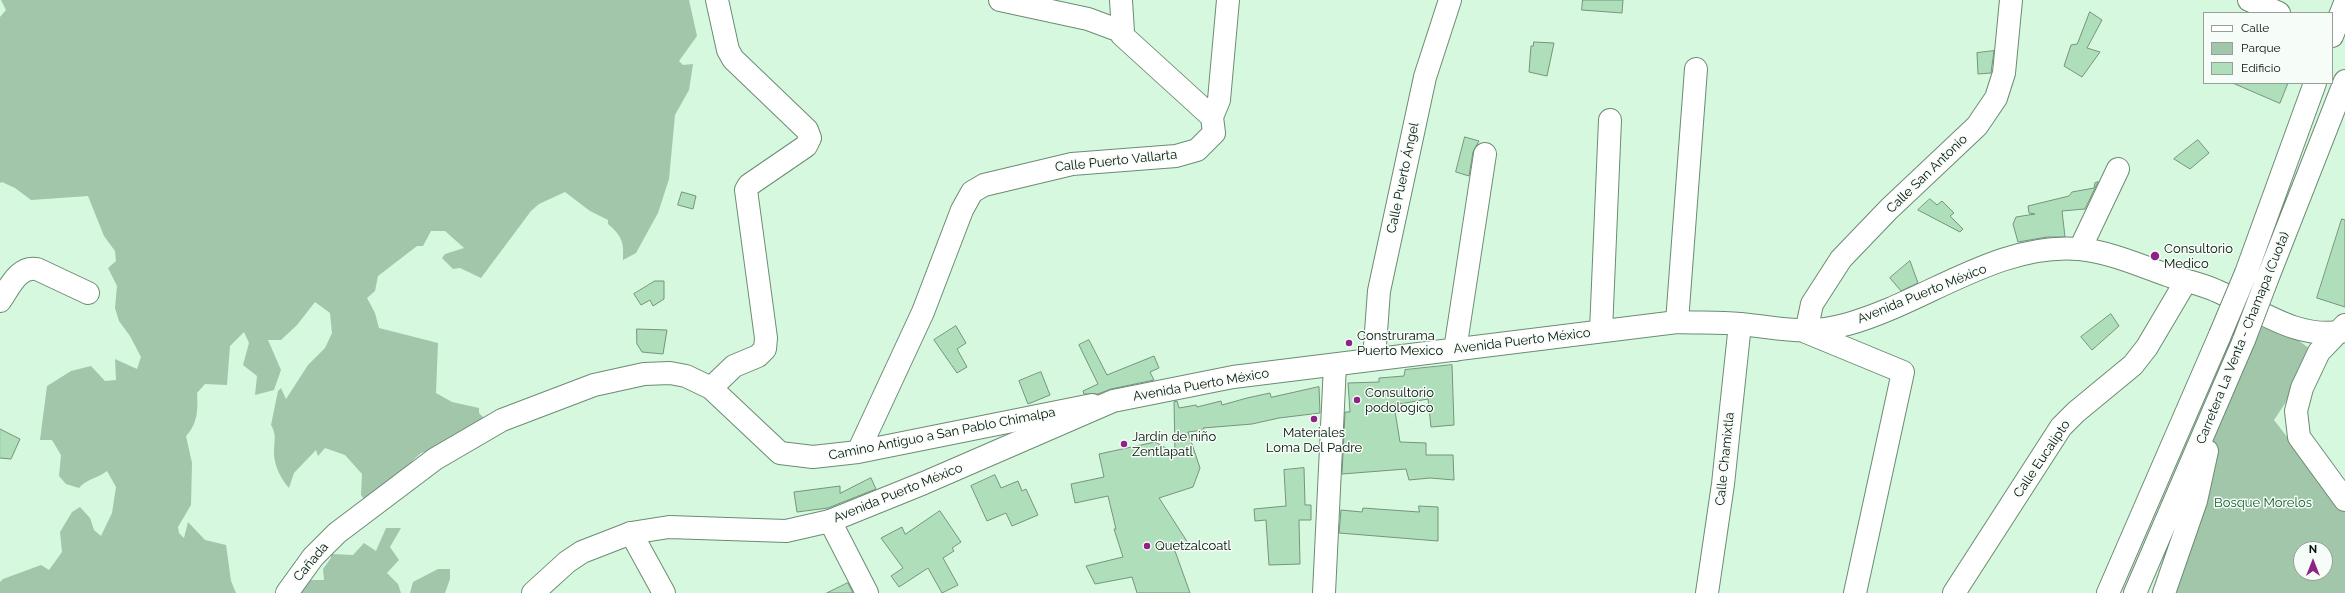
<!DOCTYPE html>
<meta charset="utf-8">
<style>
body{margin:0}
#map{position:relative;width:2345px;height:593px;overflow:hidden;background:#d6f8de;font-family:Raleway,sans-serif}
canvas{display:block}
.legend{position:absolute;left:2203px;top:12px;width:130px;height:72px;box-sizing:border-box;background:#f6fdf8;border:1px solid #969f98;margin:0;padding:5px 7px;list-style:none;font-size:12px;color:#061209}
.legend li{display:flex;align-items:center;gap:8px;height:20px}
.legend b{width:20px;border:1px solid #969f98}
.north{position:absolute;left:2293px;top:541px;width:40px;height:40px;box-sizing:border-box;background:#f6fdf8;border:1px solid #969f98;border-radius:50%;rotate:0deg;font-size:11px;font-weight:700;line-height:16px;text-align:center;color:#061209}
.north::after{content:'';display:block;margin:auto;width:14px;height:18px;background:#8e2285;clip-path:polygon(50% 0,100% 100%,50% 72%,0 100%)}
</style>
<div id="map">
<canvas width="2345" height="593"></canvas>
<ul class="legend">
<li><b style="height:5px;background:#fff"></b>Calle</li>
<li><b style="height:11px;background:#a1c6a9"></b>Parque</li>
<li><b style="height:11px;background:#aedfba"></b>Edificio</li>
</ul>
<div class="north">N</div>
</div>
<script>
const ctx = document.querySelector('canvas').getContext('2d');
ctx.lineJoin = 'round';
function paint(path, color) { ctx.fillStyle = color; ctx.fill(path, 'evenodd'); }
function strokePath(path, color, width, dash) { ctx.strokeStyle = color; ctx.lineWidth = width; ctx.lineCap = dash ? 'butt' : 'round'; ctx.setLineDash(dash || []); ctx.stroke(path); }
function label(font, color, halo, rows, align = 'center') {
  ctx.font = font + ' Raleway,sans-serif'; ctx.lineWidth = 3; ctx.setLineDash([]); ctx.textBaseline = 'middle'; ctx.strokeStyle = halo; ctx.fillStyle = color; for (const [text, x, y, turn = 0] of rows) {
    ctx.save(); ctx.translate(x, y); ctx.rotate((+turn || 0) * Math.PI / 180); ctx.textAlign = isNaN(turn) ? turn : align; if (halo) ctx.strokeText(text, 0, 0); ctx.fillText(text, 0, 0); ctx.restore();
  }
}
paint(new Path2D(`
 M1 0H689L697 36 679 61 683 65 693 64 689 90 675 115 669 179 658 213 636 253 623 260C624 242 622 236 608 224V220L590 211 565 192 539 204 531 211 481 278 460 268 453 269 442 258 445 254 464 248 445 231H431L423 246H417L378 276 375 291 367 298 375 313 379 328 438 343 436 393 452 402 479 408V413L486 420 443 446 421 453 413 460 402 479 366 502 361 495 362 474 345 455 325 448 318 456 316 450 294 473 289 488C281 479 274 465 274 453 274 441 277 435 271 425L278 391 281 388 286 399 308 365 325 348 332 333 330 313 315 302 297 325 281 340H268L281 370 274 390 255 395 257 376 243 365 249 343 244 332 230 346 227 385 205 384 197 393C198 408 198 424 186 436L192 463 191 505 178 527 179 533 184 538 188 522 205 540 226 545 231 581 236 593H0V582L3 579 41 565 49 570 62 552 60 532 72 512 80 507 90 518 94 530 101 536 112 513 116 487 107 471C99 478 86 479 79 488L66 484 59 476 61 455 52 440H40L47 386 71 371 91 366 105 381 116 380 115 359 137 369 141 357 130 336 119 321 115 308 117 286 108 268 116 261 115 251 104 236 88 196 31 200 15 188 2 182 0 183V17L6 10Z
 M2259 326 2292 336 2309 348 2288 399 2274 420 2345 512V593H2173L2204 494 2213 437ZM2301 549H2325V573H2301Z
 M386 528H401L390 547 399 560 387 573 398 584 401 593H286L307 580H324L323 569 331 558V554L353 555 364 543 376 551Z
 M438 569H450V579L445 593H410L413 582Z`), '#a1c6a9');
const building = new Path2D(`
 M1583 0H1623L1622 13 1582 10Z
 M2090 12 2102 20 2087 48 2100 52 2082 77 2064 66 2071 45 2077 44Z
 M1534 42 1554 43 1547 76 1529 72 1531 46H1533Z
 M1994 51 1991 73 1978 74 1977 53Z
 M2233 83H2288L2280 103Z
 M1465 137 1479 141 1473 152 1469 176 1456 172Z
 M2198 140 2209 153 2190 169 2174 159Z
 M2098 182 2085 209 2062 211 2065 237H2047L2018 242 2013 224 2016 217 2035 214 2029 213 2028 206 2069 196 2072 192 2094 188 2095 183Z
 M682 192 696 196 693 209 678 205Z
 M1930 199 1937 205 1942 201 1954 213 1950 216 1963 229 1960 232 1918 210Z
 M2342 219 2345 220V307L2317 298Z
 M1910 261 1918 283 1901 291 1890 278Z
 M655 281H664V299L653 306 650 300 641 305 634 294Z
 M2111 314 2119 326 2092 350 2081 337Z
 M956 326 966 343 957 349 967 367 957 373 934 340Z
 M637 329 667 330 663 354 642 352 637 344Z
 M1089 340 1107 375 1154 356 1159 368 1150 372 1154 380 1111 389 1098 394H1084L1083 391 1098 384 1079 345Z
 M1452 365 1454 425 1431 427 1428 399 1394 405 1400 442 1426 443V455H1453L1454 480 1430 478 1409 480 1406 469 1342 474 1345 412H1350L1348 383 1379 382V378L1404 376 1405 370Z
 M1041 372 1050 395 1028 404 1019 381Z
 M1319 387 1320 413 1279 418 1252 424 1203 428 1204 430 1188 432 1200 468 1193 487 1159 498 1190 546 1175 551 1190 593H1137L1132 577 1095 584 1086 566 1123 557 1114 529H1116L1108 496 1075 503 1071 484 1104 477 1099 454 1155 442 1175 453 1174 402 1177 401 1179 408 1196 405 1197 407 1221 401 1222 405 1247 398 1270 393 1271 397Z
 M0 429 20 439 11 459 0 458Z
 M1304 468 1305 505H1311V520H1299L1300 564 1269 565 1266 520 1255 521 1254 509 1286 506 1284 470Z
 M995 475 1001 488 1018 481 1022 491 1026 489 1038 515 1012 526 1006 513 987 521 971 486Z
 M871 478 876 489 828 508 797 512 794 492 840 486V493Z
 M1419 506 1438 507V541L1339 533 1341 510 1362 512 1363 508 1419 512Z
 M940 511 961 542 952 548 954 551 943 558 958 585 942 593 928 568 899 587 891 576 903 568 881 538 902 527 905 534Z
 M848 583 853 593H827Z`);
paint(building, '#aedfba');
strokePath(building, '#75947c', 1);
const minor = new Path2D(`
 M1000 0 1088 19 1123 32 1122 35 1212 117
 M1121 0 1123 32
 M2249 0 2279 13
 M2080 249 2118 169
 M0 301C10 287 18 266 37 269L88 293
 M1677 322 1696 69
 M2345 325 2319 352 2302 388 2296 411 2299 437 2345 500
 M1601 331 1610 120
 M1455 350 1485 154
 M1374 359 1379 291 1425 77 1450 0
 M711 388 734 366 758 356 765 349 766 338 746 190 749 185 806 146 810 138 807 130 733 59 728 50 717 0
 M858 452 923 312 962 210 972 192 984 185 1072 164 1176 156 1197 150 1214 133 1212 117 1219 100 1228 0
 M830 521 867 593
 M631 533 664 593
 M287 593 313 557 337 533 435 459 502 420 594 385 644 374 670 373 686 376 711 388 780 453 813 457 858 452 1092 405
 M1324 593 1335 365
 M1707 593 1723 484 1740 324
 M1855 593 1903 372 1806 332 1812 304 1841 259 1889 209 1977 126 1996 98 2004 73 2011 0
 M1954 593 2061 427 2076 412 2133 365 2147 347 2186 281`);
const major = new Path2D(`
 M533 593 567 562 582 552 631 533 669 527 786 531 830 521 924 483 1113 401 1233 377 1677 322C1698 323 1720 322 1740 324 1782 328 1805 336 1848 324 1924 303 1998 242 2079 249 2111 252 2141 266 2170 276 2186 281 2202 284 2217 291 2258 309 2298 341 2345 331`);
const highway = new Path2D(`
 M2332 36 2345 3
 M2246 273 2315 83
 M2266 282 2345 81
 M2108 593 2220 335
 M2135 593 2244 340
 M2164 593 2196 501 2207 451`);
strokePath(minor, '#6c8b73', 24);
strokePath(major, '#6c8b73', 24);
strokePath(highway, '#6c8b73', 24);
strokePath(minor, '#fff', 22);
strokePath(major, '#fff', 22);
strokePath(highway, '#fff', 22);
const highwayBridge = new Path2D(`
 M2220 335 2246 273
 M2244 340 2266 282`);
strokePath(highwayBridge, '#6c8b73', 24, []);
strokePath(highwayBridge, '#fff', 22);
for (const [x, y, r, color] of [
 [2155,256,5,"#8e2285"],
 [1349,343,4,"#8e2285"],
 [1357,400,4,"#8e2285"],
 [1314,419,4,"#8e2285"],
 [1124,444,4,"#8e2285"],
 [1147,546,4,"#8e2285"]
]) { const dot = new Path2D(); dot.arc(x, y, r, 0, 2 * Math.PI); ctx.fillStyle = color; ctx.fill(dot); strokePath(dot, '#f6fdf8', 1.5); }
label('13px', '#061209', '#f6fdf8', [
 ["Calle Puerto Vallarta",1116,161,-6],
 ["Calle San Antonio",1927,174,-44],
 ["Calle Puerto Ángel",1403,178,-78],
 ["Avenida Puerto México",1922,294,-22],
 ["Carretera La Venta - Chamapa (Cuota)",2243,338,-68],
 ["Avenida Puerto México",1522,341,-7],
 ["Avenida Puerto México",1201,385,-10],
 ["Camino Antiguo a San Pablo Chimalpa",942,434,-11],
 ["Calle Chamixtla",1725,459,-84],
 ["Calle Eucalipto",2042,459,-56],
 ["Avenida Puerto México",898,493,-22],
 ["Cañada",311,562,-50]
]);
label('13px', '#061209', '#f6fdf8', [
 ["Consultorio",2164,249],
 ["Medico",2164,264],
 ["Construrama",1357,336],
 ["Puerto Mexico",1357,351],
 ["Consultorio",1365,393],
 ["podologico",1365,408],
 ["Materiales",1314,433,"center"],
 ["Loma Del Padre",1314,448,"center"],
 ["Jardín de niño",1132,437],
 ["Zentlapatl",1132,452],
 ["Quetzalcoatl",1155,546]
], 'left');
label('13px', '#176033', '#f6fdf8', [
 ["Bosque Morelos",2263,503]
]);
</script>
